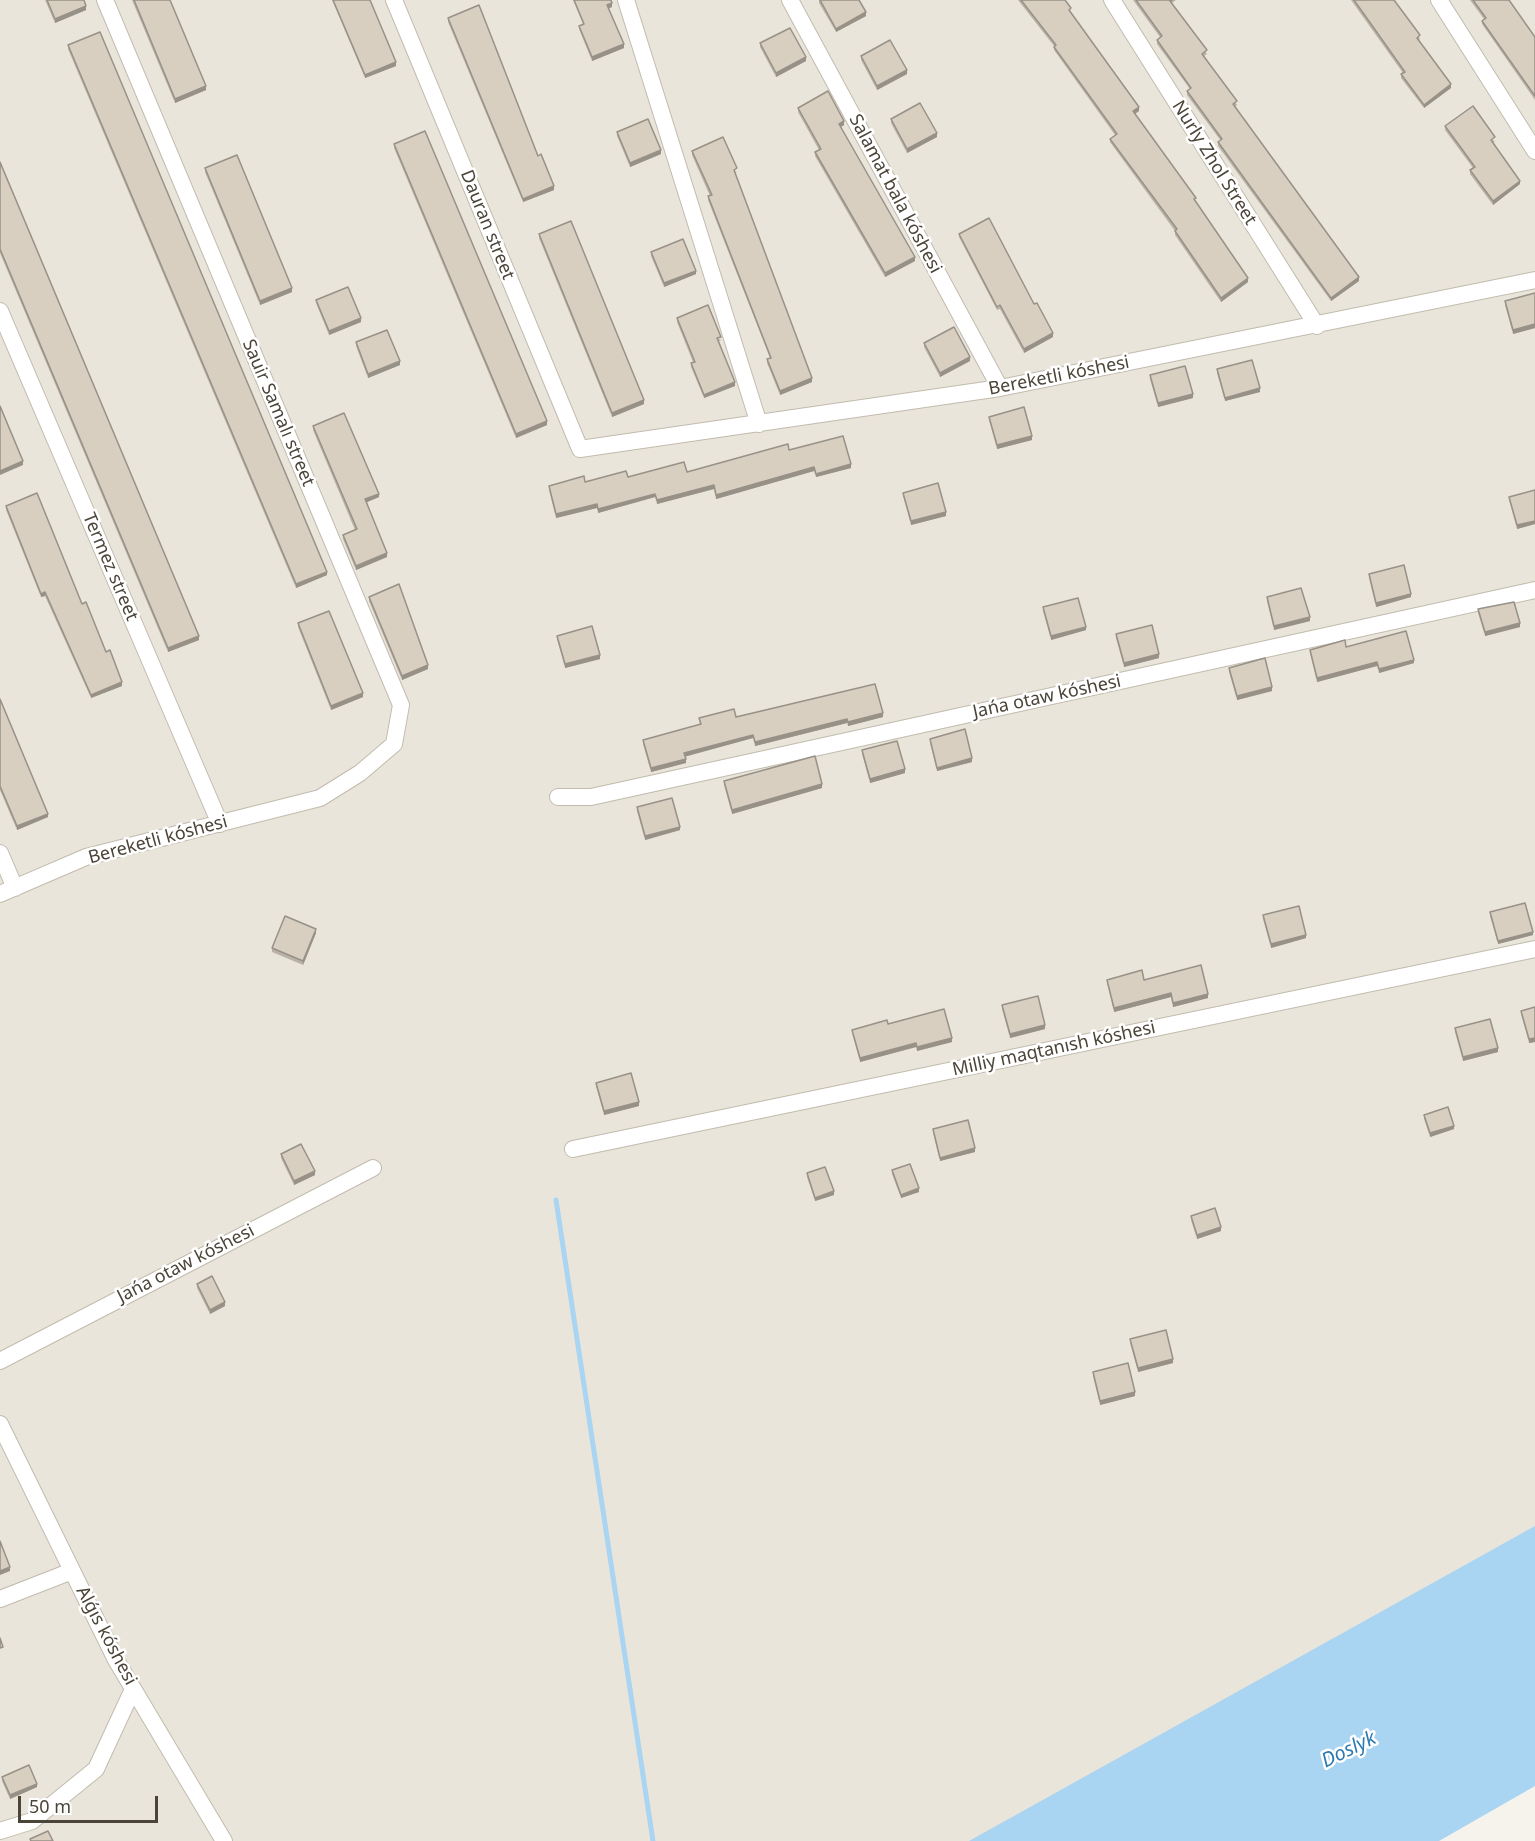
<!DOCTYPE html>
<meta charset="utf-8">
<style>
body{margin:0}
#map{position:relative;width:1535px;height:1841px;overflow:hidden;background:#f6f3ec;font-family:"Noto Sans",sans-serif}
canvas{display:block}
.scale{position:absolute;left:18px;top:1796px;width:140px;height:27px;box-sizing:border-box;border:3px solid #4b4439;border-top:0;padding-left:8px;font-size:18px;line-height:21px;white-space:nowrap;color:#4b4439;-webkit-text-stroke:4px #fff;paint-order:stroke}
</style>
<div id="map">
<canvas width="1535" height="1841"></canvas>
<div class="scale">50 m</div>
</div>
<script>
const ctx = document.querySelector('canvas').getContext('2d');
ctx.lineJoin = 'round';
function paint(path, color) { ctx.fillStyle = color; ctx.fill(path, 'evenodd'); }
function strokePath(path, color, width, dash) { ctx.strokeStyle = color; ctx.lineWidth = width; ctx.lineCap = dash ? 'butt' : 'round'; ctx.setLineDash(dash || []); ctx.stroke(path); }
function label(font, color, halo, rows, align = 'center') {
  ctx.font = font + ' "Noto Sans",sans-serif'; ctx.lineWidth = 5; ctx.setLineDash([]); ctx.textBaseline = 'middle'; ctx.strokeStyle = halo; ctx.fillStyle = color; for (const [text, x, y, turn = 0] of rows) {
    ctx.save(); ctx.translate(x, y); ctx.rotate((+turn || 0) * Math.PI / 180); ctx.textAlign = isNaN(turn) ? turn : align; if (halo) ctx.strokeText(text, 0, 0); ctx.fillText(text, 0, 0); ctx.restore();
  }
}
paint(new Path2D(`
 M0 0H1535V1609L1108 1841H0Z`), '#eae5da');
paint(new Path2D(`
 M1535 1526V1786L1439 1841H969Z`), '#a9d4f2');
strokePath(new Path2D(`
 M556 1200 653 1841`), '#a9d4f2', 5);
const street = new Path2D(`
 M394 0 580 449 1000 388 1535 280
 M626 0 759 424
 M790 0 1000 388
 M1112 0 1317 326
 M1439 0 1535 151
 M0 311 220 824
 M558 797H591L1535 590
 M0 853 15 888
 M0 894 86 857 320 798 360 773 394 744 401 705 105 0
 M573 1149 1535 949
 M0 1361 373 1168
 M0 1424 116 1660 224 1841
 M0 1599 72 1571
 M0 1831 32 1821 96 1769 133 1689`);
strokePath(street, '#c2bbae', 18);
strokePath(street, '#fff', 16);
paint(new Path2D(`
 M45 0H84L86 10 55 23Z
 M132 0H170L206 90 175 103Z
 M332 0H370L396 66 365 78Z
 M573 0H611L612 7 609 8 624 48 592 61 579 29V26L583 24Z
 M819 0H859L866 16 836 32 819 3Z
 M1018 0H1065L1071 12 1139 111 1135 114 1196 202 1248 282 1221 302 1175 235V231L1110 142V139L1115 135 1054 50V46Z
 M1133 0H1176L1172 3 1207 54 1204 56 1237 105 1235 107 1359 281 1331 301 1218 146V142L1221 141 1187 95V91L1190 89 1157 44V40L1160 37Z
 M1351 0H1394L1420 39 1419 40 1451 88 1424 108 1401 78V74L1403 73Z
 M1470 0H1509L1535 37V100L1482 24V21L1484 19Z
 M448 18 538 156 554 190 523 202 448 22Z
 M760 43 806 61 776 77 760 47Z
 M68 45 327 575 296 588 68 49Z
 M861 56 907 74 877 90 861 60Z
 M798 108 844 125 841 127 915 261 885 277 815 156V152L819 150 798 112Z
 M891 119 937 137 907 153 891 123Z
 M1445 126 1495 141 1493 143 1520 184 1493 205 1470 174V170L1473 168 1445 130Z
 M617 132 661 154 630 167 617 136Z
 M394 144 547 425 516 438 394 148Z
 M692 151 737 172 735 173 812 382 780 395 767 363V359L770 358 708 200V196H710L692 155Z
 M0 162 199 640 168 652 0 253Z
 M205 168 292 292 260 305 205 172Z
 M539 234 644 404 612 417 539 238Z
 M959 234 1034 304 1053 337 1024 353 1000 309 997 310 959 237Z
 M651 252 696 274 664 287 651 256Z
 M1535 293V328L1513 334 1505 305V301Z
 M316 300 361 322 329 335 316 303Z
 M677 318 721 340 719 341 735 386 704 398 691 367V363L693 362 677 322Z
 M356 342 400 365 368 378 356 346Z
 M924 343 970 361 940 377 924 347Z
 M1217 369 1260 392 1225 401 1217 373Z
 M1150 375 1193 398 1158 407 1150 379Z
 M989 417 1032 440 997 449 989 420Z
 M313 426 379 497 367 502 387 557 356 570 343 539V535L355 530 313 430Z
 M789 450 851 468 816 477 814 471 716 499 714 489 657 504 655 497 598 513 597 508 556 518 549 490V486L687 472Z
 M1535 490V524L1517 529 1509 500V497Z
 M903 493 946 516 911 525 903 496Z
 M6 506 106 652 122 686 91 698 45 596 41 597 6 510Z
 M1369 574 1411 597 1376 607 1369 578Z
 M369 597 428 669 402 680 369 601Z
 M1267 597 1310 621 1274 630 1267 601Z
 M1043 607 1086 630 1051 640 1043 611Z
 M1478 609 1520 627 1485 636 1478 613Z
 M298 623 363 697 331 710 298 627Z
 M1116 634 1159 658 1124 667 1116 638Z
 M557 636 600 659 565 668 557 639Z
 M1310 650 1414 663 1379 673 1377 666 1317 682 1310 653Z
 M1229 668 1272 691 1237 700 1229 672Z
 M0 699 48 817 17 830 0 790Z
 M736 717H883L848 726 847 723 755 746 753 738 685 756 686 763 651 772 643 744V740L700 725 699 718Z
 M930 739 972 762 937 771 930 743Z
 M862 750 905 773 870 783 862 754Z
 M724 781 822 788 732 814 724 785Z
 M637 807 680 830 645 840 637 811Z
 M1490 912 1533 935 1498 944 1490 916Z
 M1263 915 1306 938 1271 948 1263 919Z
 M316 933 303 965 272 952V948Z
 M1107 980H1144L1208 998 1173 1007 1171 997 1114 1012 1107 983Z
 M1002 1005 1045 1029 1010 1038 1002 1009Z
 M1535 1007V1042L1529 1043 1521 1014V1011Z
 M1455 1028 1498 1052 1463 1061 1455 1032Z
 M852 1030 952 1042 917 1051 916 1047 860 1062 852 1033Z
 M596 1083 639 1106 604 1115 596 1086Z
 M1424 1115 1454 1129 1430 1137 1424 1119Z
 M933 1129 975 1152 940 1161 933 1133Z
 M281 1154 315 1175 294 1185 281 1158Z
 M892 1170 919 1192 901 1198 892 1174Z
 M807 1173 834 1195 815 1201 807 1177Z
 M1191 1216 1221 1231 1197 1239 1191 1220Z
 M197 1284 225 1306 210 1314 197 1288Z
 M1130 1339 1173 1363 1138 1372 1130 1343Z
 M1093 1372 1135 1396 1100 1405 1093 1376Z
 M2 1777 37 1787 10 1799 2 1781Z`), '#bab2a6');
paint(new Path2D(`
 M612 3V7L607 9V5Z
 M86 6V10L55 23V19Z
 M866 12V16L836 32V29Z
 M624 44V48L592 61V57Z
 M806 57V61L776 77V73Z
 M396 62V66L365 78V75Z
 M907 70V74L877 90V86Z
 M1451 84V88L1424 108V105Z
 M206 86V90L175 103V99Z
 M1139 107V111L1133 115V111Z
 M844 121V125L839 128V124Z
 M937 133V137L907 153V149Z
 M661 150V154L630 167V163Z
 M1520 181V184L1493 205V201Z
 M554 186V190L523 202V199Z
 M915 257V261L885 277V273Z
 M696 271V274L664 287V283Z
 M1359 277V281L1331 301V298Z
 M1248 278V282L1221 302V298Z
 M292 288V292L260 305V301Z
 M361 318V322L329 335V331Z
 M1535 324V328L1513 334V330Z
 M1053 333V337L1024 353V349Z
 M970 357V361L940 377V373Z
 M400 361V365L368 378V374Z
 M812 378V382L780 395V391Z
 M735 382V386L704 398V395Z
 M1260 388V392L1225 401V398Z
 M1193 394V398L1158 407V403Z
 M644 400V404L612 417V413Z
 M547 421V425L516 438V434Z
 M1032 436V440L997 449V445Z
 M23 461V465L0 475V471Z
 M851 464V468L816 477V474Z
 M814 467V471L716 499V495Z
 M714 485V489L657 504V500Z
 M379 494V497L365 503V499Z
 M655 494V497L598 513V509Z
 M597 504V508L556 518V514Z
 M946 512V516L911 525V521Z
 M1535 521V524L1517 529V525Z
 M387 553V557L356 570V566Z
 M327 572V575L296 588V584Z
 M45 592V596L41 597V594Z
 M1411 594V597L1376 607V603Z
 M1310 617V621L1274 630V626Z
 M1520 623V627L1485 636V632Z
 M1086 627V630L1051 640V636Z
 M199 636V640L168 652V648Z
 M1159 654V658L1124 667V663Z
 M600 655V659L565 668V664Z
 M1414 660V663L1379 673V669Z
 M1377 662V666L1317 682V678Z
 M428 665V669L402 680V676Z
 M122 682V686L91 698V695Z
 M1272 687V691L1237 700V696Z
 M363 693V697L331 710V706Z
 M883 713V717L848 726V722Z
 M847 719V723L755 746V742Z
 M753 735V738L684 757V753Z
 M972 758V762L937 771V768Z
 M686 759V763L651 772V768Z
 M905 769V773L870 783V779Z
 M822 784V788L732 814V810Z
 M48 814V817L17 830V826Z
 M680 827V830L645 840V836Z
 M316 929V933L303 965V961Z
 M1533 932V935L1498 944V941Z
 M1306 935V938L1271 948V944Z
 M1171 993V997L1114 1012V1008Z
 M1208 994V998L1173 1007V1003Z
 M1045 1025V1029L1010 1038V1034Z
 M952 1038V1042L917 1051V1047Z
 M1535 1038V1042L1529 1043V1039Z
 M916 1043V1047L860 1062V1058Z
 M1498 1048V1052L1463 1061V1057Z
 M639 1102V1106L604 1115V1111Z
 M1454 1126V1129L1430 1137V1133Z
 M975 1148V1152L940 1161V1158Z
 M315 1171V1175L294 1185V1181Z
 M919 1188V1192L901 1198V1195Z
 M834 1191V1195L815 1201V1198Z
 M1221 1227V1231L1197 1239V1235Z
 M225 1302V1306L210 1314V1310Z
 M1173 1359V1363L1138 1372V1368Z
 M1135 1392V1396L1100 1405V1401Z
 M10 1567V1571L0 1575V1571Z
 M37 1784V1787L10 1799V1795Z`), '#979187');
const building = new Path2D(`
 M47 0H84L86 6 55 19Z
 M134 0H170L206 86 175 99Z
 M333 0H370L396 62 365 75Z
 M574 0H611L612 3 607 5 624 44 592 57 579 26 584 24Z
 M820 0H859L866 12 836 29Z
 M1021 0H1065L1071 8 1069 10 1139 107 1133 111 1196 198 1194 199 1248 278 1221 298 1175 231 1177 229 1110 139 1117 134 1054 47 1056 45Z
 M1136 0H1172L1170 1 1207 50 1202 54 1237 101 1233 104 1359 277 1331 298 1218 142 1222 139 1187 91 1191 88 1157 40 1162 36Z
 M1354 0H1394L1420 35 1417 38 1451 84 1424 105 1401 74 1405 72Z
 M1473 0H1509L1535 37V96L1482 21 1486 18Z
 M479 5 538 156 541 154 554 186 523 199 448 18Z
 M790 28 806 57 776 73 760 43Z
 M100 32 327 572 296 584 68 45Z
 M890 40 907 70 877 86 861 56Z
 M828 91 844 121 839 124 915 257 885 273 815 152 821 149 798 108Z
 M920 103 937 133 907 149 891 119Z
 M1473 106 1495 137 1491 140 1520 181 1493 201 1470 170 1475 167 1445 126Z
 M648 119 661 150 630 163 617 132Z
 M425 131 547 421 516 434 394 144Z
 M723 137 737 168 734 170 812 378 780 391 767 359 771 358 708 196 712 195 692 151Z
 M237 155 292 288 260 301 205 168Z
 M0 162 199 636 168 648 0 249Z
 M989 218 1034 304 1037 303 1053 333 1024 349 1000 305 997 307 959 234Z
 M571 221 644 400 612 413 539 234Z
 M683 239 696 271 664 283 651 252Z
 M348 287 361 318 329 331 316 300Z
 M1535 293V324L1513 330 1505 301Z
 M708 305 721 337 717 338 735 382 704 395 691 363 695 362 677 318Z
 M954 327 970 357 940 373 924 343Z
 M387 330 400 361 368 374 356 342Z
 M1252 360 1260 388 1225 398 1217 369Z
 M1185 366 1193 394 1158 403 1150 375Z
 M0 406 23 461 0 471Z
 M1024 407 1032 436 997 445 989 417Z
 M344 413 379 494 365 499 387 553 356 566 343 535 357 529 313 426Z
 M843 436 851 464 816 474 814 467 716 495 714 485 657 500 655 494 598 509 597 504 556 514 549 486 584 476 585 482 626 471 628 477 684 462 687 472 788 444 789 450Z
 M938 483 946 512 911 521 903 493Z
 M1535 490V521L1517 525 1509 497Z
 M37 493 82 604 86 602 106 652 110 650 122 682 91 695 45 592 41 594 6 506Z
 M1404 565 1411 594 1376 603 1369 574Z
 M399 584 428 665 402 676 369 597Z
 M1301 588 1310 617 1274 626 1267 597Z
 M1078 598 1086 627 1051 636 1043 607Z
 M1514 602 1520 623 1485 632 1478 609Z
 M329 611 363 693 331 706 298 623Z
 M1152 625 1159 654 1124 663 1116 634Z
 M592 626 600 655 565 664 557 636Z
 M1406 631 1414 660 1379 669 1377 662 1317 678 1310 650 1345 640 1346 647Z
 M1265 658 1272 687 1237 696 1229 668Z
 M875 684 883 713 848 722 847 719 755 742 753 735 684 753 686 759 651 768 643 740 701 724 699 718 734 709 736 717Z
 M0 699 48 814 17 826 0 786Z
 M965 729 972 758 937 768 930 739Z
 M897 741 905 769 870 779 862 750Z
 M815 756 822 784 732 810 724 781Z
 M672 798 680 827 645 836 637 807Z
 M1525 903 1533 932 1498 941 1490 912Z
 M1299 906 1306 935 1271 944 1263 915Z
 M285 916 316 929 303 961 272 948Z
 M1201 965 1208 994 1173 1003 1171 993 1114 1008 1107 980 1142 970 1144 980Z
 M1038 996 1045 1025 1010 1034 1002 1005Z
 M1535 1007V1038L1529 1039 1521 1011Z
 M944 1009 952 1038 917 1047 916 1043 860 1058 852 1030 887 1020 888 1024Z
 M1490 1019 1498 1048 1463 1057 1455 1028Z
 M631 1073 639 1102 604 1111 596 1083Z
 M1448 1107 1454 1126 1430 1133 1424 1115Z
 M968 1120 975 1148 940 1158 933 1129Z
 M301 1144 315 1171 294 1181 281 1154Z
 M910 1164 919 1188 901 1195 892 1170Z
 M825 1167 834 1191 815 1198 807 1173Z
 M1215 1208 1221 1227 1197 1235 1191 1216Z
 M212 1276 225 1302 210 1310 197 1284Z
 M1166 1330 1173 1359 1138 1368 1130 1339Z
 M1128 1363 1135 1392 1100 1401 1093 1372Z
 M0 1541 10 1567 0 1571Z
 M0 1638 3 1647 0 1648Z
 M29 1765 37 1784 10 1795 2 1777Z
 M48 1831 53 1841H31L30 1839Z`);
paint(building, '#d8cfc1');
strokePath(building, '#979187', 1.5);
label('18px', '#4b4439', '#fff', [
 ["Nurly Zhol Street",1214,163,58],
 ["Salamat bala kóshesi",895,194,62],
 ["Dauran street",487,225,68],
 ["Bereketli kóshesi",1059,376,-11],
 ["Sauir Samalı street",278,413,67],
 ["Termez street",110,567,67],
 ["Jańa otaw kóshesi",1047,697,-12],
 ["Bereketli kóshesi",158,840,-15],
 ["Milliy maqtanısh kóshesi",1054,1049,-12],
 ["Jańa otaw kóshesi",186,1264,-27],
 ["Alǵıs kóshesi",106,1636,62]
]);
label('italic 20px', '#2e7ab2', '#fff', [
 ["Doslyk",1349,1750,-26]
]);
</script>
